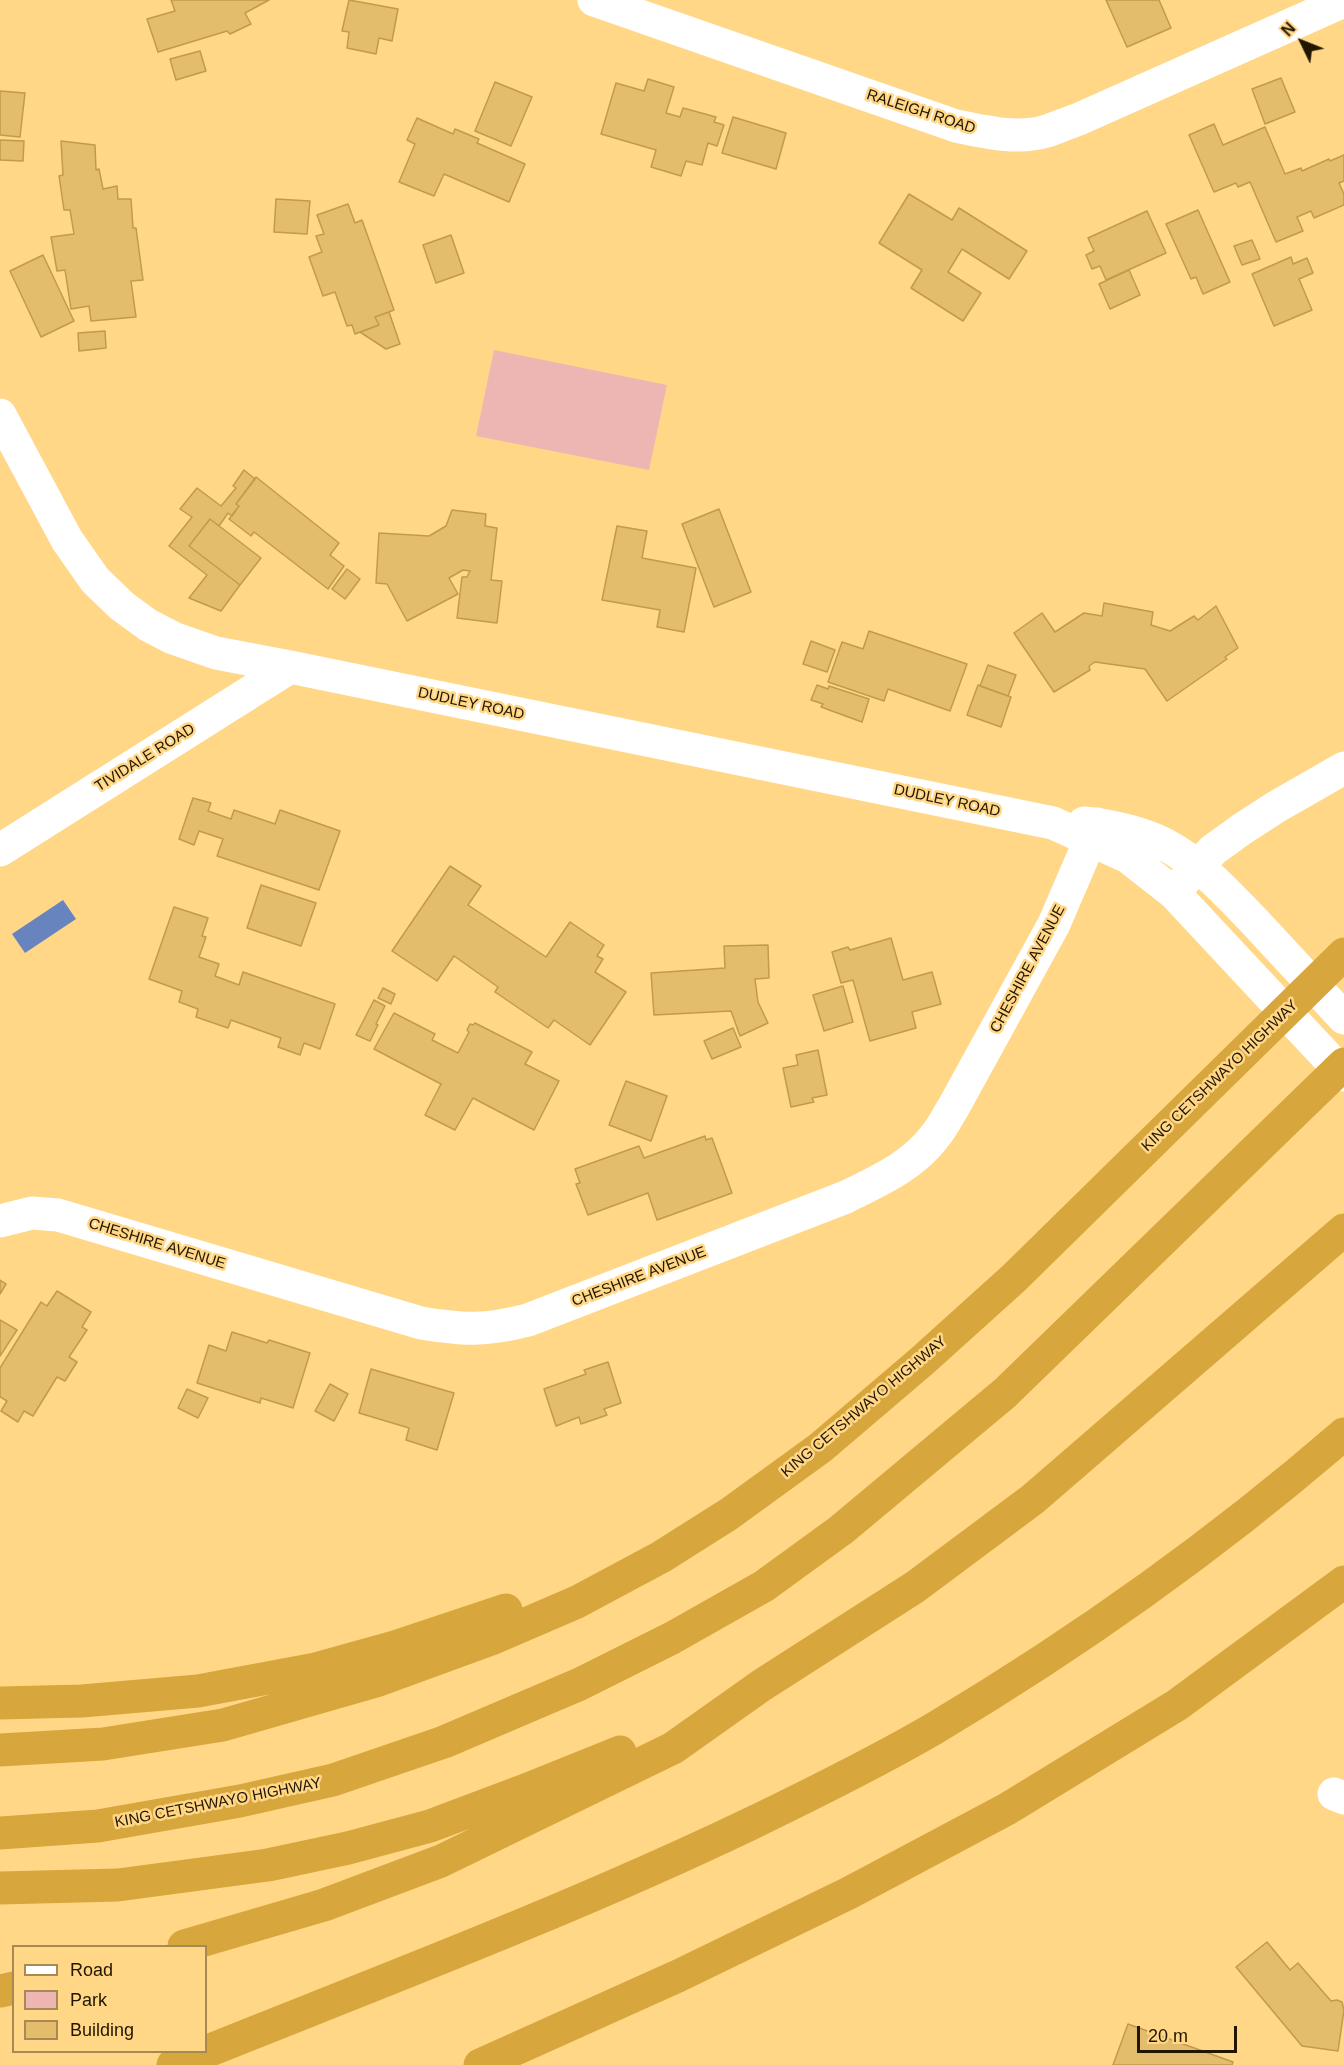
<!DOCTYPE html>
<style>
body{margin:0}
#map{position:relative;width:1344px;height:2065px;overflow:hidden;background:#ffd787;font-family:Arial,sans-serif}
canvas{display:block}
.legend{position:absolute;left:12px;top:1945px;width:195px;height:108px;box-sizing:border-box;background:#ffd787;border:2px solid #a78a51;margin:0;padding:8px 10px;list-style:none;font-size:18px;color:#221600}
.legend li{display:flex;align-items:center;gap:12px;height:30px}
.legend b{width:30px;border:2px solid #a78a51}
.north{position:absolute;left:1272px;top:12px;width:60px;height:60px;-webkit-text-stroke:4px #ffd787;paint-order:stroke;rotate:313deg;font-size:16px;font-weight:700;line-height:24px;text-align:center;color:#221600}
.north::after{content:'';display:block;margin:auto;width:21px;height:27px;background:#221600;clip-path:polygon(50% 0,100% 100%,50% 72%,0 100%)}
.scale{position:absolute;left:1137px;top:2026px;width:100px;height:27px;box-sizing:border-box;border:3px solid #221600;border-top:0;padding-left:8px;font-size:18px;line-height:21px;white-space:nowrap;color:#221600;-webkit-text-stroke:4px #ffd787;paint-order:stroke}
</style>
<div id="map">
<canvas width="1344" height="2065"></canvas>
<ul class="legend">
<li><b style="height:8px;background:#fff"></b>Road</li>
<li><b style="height:16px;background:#eeb6b2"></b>Park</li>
<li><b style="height:16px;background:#e3bc6c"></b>Building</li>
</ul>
<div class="north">N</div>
<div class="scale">20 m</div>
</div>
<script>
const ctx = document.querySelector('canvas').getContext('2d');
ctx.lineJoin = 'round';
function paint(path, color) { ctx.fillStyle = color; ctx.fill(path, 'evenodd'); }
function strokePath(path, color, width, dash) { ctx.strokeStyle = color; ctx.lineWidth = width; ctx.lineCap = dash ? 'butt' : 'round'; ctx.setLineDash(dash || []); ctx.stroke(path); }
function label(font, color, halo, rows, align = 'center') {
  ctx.font = font + ' Arial,sans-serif'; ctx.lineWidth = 5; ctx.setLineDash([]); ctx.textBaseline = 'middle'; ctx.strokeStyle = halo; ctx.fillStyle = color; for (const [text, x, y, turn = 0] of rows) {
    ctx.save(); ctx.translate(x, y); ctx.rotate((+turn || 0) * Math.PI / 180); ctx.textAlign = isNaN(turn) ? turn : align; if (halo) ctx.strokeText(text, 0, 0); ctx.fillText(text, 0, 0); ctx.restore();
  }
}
paint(new Path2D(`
 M494 350 667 385 649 470 476 436Z`), '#eeb6b2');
paint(new Path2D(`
 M63 900 76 919 25 953 12 934Z`), '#6884bf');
const building = new Path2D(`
 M171 0H269L245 13 251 24 230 34 227 31 158 52 147 19 175 11Z
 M349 0 398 9 392 41 379 38 376 54 347 48 349 32 342 31Z
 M1106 0H1159L1171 28 1127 47Z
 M200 51 206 71 176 80 170 59Z
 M1281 78 1295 112 1265 124 1252 89Z
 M648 79 674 87 666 113 680 117 683 108 716 117 714 122 724 125 717 146 708 143 702 165 686 161 681 176 651 167 656 150 601 134 616 83 644 91Z
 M495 82 532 97 511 146 475 131Z
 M0 91 25 93 20 137 0 135Z
 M733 117 786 133 776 169 722 153Z
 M417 118 453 134 455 129 479 139 477 143 525 164 509 202 444 174 434 196 399 182 415 144 407 140Z
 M1214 124 1223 145 1265 127 1285 174 1301 168 1302 171 1329 159 1330 161 1344 155V181L1339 183 1344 194V205L1314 218 1311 211 1297 217 1303 231 1276 242 1250 182 1238 187 1236 183 1214 192 1189 135Z
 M0 140 24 141 23 161 0 160Z
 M61 141 95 145 96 170 99 169 103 189 117 186 118 199H131L133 228H136L143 280 131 281 136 317 91 321 89 306 71 309 65 270 57 271 51 237 74 234 70 210H64L59 176 63 175Z
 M909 194 952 220 959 208 1027 251 1009 279 962 249 948 272 981 293 963 321 911 288 922 270 879 243Z
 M276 199 310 201 307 234 274 232Z
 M348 204 355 223 362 220 394 310 375 317 379 325 355 334 352 325 347 326 335 292 323 296 309 257 322 252 316 236 324 234 317 215Z
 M1198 210 1230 282 1203 294 1196 277 1191 279 1166 224Z
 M1147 211 1166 253 1106 280 1100 266 1092 269 1086 255 1094 251 1088 238Z
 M451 235 464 273 436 283 423 245Z
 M1252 240 1260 259 1242 265 1234 246Z
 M43 255 74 321 41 337 10 271Z
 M1291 257 1293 264 1307 258 1313 273 1299 279 1312 310 1274 326 1252 274Z
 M1129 270 1140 295 1110 309 1099 284Z
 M389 312 400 344 386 349 360 332 379 325 375 317Z
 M105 331 106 348 79 351 78 333Z
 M244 470 255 479 236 504 239 506 232 516 228 513 219 526 210 519 189 546 240 585 221 611 189 598 207 575 169 546 192 517 180 509 197 488 221 506 236 488 233 486Z
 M256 477 339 543 330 555 344 566 328 589 254 532 251 536 229 519 239 506 236 504Z
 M719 509 751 592 714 607 682 524Z
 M452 510 486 514 485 526 497 528 491 580 502 581 497 623 457 618 462 577H467L470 571 463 570 449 578 458 594 407 621 387 584 376 583 379 533 429 536 446 526Z
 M210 519 261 558 240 585 189 546Z
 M617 526 647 531 642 558 696 568 684 632 657 627 660 610 602 600Z
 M347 569 360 579 345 599 332 589Z
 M1104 603 1153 612 1151 625 1170 631 1194 616 1198 620 1216 606 1238 648 1225 657 1227 659 1167 701 1145 669 1095 662 1089 666 1090 670 1054 692 1014 633 1042 613 1055 632 1084 613 1102 616Z
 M869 631 967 664 950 711 888 689 884 701 828 682 842 642 863 649Z
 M811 641 835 650 827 672 803 664Z
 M988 665 1016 675 1008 696 980 686Z
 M817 685 828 689 829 686 869 699 862 722 821 707 823 704 811 700Z
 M978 685 1011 697 1001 727 967 715Z
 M193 798 211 803 208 811 231 819 234 810 275 824 280 810 340 831 319 890 217 856 223 839 199 831 194 845 179 839Z
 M450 866 481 886 468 905 546 957 570 922 604 945 597 956 603 959 595 972 626 992 590 1045 554 1020 548 1028 495 992 498 987 454 956 437 981 392 951Z
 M261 885 316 903 301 946 247 928Z
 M174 907 208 918 202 936 206 937 199 957 219 964 215 976 239 985 243 972 335 1004 320 1049 304 1043 300 1055 278 1047 281 1038 231 1020 228 1028 196 1017 198 1009 179 1002 182 991 149 979Z
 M891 938 903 980 932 972 941 1004 912 1012 916 1028 870 1041 853 980 841 983 832 952 848 947 850 950Z
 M768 945 769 978 755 979 758 1002 768 1023 740 1036 731 1011 654 1015 651 973 725 968 724 946Z
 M843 986 853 1022 824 1031 813 995Z
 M383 988 395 994 391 1004 378 998Z
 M374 1000 385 1006 376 1024 378 1025 370 1041 356 1035Z
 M394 1013 435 1034 432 1040 458 1053 469 1032 467 1030 470 1024 473 1025 475 1023 532 1052 525 1064 559 1081 534 1130 473 1098 455 1130 425 1115 441 1084 374 1049Z
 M733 1028 741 1047 712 1059 704 1041Z
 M818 1050 827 1095 812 1098 814 1102 791 1107 783 1068 798 1065 796 1055Z
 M626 1081 667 1096 651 1141 609 1125Z
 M705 1136 706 1140 712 1138 732 1193 657 1220 648 1193 588 1215 576 1184 580 1183 575 1169 639 1146 644 1158Z
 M0 1280 6 1284 0 1294Z
 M57 1291 91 1312 82 1327 87 1330 69 1357 77 1362 65 1381 57 1377 33 1416 24 1411 18 1422 1 1411 7 1401 0 1397V1368L41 1302 47 1306Z
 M0 1320 17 1330 0 1356Z
 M232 1332 267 1343 269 1340 310 1353 293 1408 261 1398 260 1403 197 1383 209 1345 226 1351Z
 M608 1362 621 1403 604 1409 607 1415 581 1424 579 1417 556 1426 544 1389 586 1374 584 1370Z
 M371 1369 454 1393 437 1450 406 1440 409 1428 359 1413Z
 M330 1384 348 1394 334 1421 315 1411Z
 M187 1389 208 1398 198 1418 178 1408Z
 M1267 1942 1290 1970 1298 1963 1331 2001 1337 2000 1342 2002 1344 2010 1338 2051 1302 2046 1236 1967Z
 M1128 2024 1233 2062 1232 2065H1113Z`);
paint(building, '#e3bc6c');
strokePath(building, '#c19b4b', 1.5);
strokePath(new Path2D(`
 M594 0 956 126C986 132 1017 140 1047 131 1058 127 1068 123 1079 119L1344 1
 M0 415 67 540 95 580 122 606 148 625 173 638 216 653 290 667 1053 823 1128 857 1174 893 1344 1075
 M1084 823C1111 826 1140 832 1164 844 1199 862 1227 893 1254 921 1284 953 1314 986 1344 1018
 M0 850 290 667
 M1183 882 1213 850 1242 829 1276 807 1344 768
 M0 1221 32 1213 58 1215 421 1323C464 1330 485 1331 528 1320L846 1197C878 1181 913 1166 935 1136 942 1128 947 1117 953 1108L1054 924 1097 824
 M1334 1794 1344 1798`), '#fff', 33);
strokePath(new Path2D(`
 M0 1703 82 1701 198 1691 316 1669 395 1647 506 1610
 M0 1750 103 1744 223 1725 376 1681 491 1639 577 1602 661 1557 729 1514 820 1448 922 1361 1014 1278 1344 954
 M0 1833 98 1826 240 1801 333 1780 444 1742 580 1684 672 1638 764 1586 841 1530 1005 1393 1344 1064
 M0 1888 118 1885 268 1865 348 1848 430 1826 523 1791 620 1752
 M184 1946 324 1905 441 1861 673 1748 762 1685 915 1587 1033 1499 1344 1230
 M0 1991 14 1988
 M173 2065C366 1987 562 1914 750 1824 812 1794 875 1763 935 1728 1079 1642 1217 1544 1344 1434
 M480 2065 678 1976 849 1893 1007 1809 1177 1705 1344 1582`), '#d7a73d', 33);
label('15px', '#221600', '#ffd787', [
 ["RALEIGH ROAD",921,112,18],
 ["DUDLEY ROAD",471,704,12],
 ["TIVIDALE ROAD",145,758,-32],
 ["DUDLEY ROAD",947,801,12],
 ["CHESHIRE AVENUE",1028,969,-62],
 ["KING CETSHWAYO HIGHWAY",1220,1076,-44],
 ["CHESHIRE AVENUE",157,1244,17],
 ["CHESHIRE AVENUE",639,1277,-21],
 ["KING CETSHWAYO HIGHWAY",864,1407,-40],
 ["KING CETSHWAYO HIGHWAY",218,1803,-11]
]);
</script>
